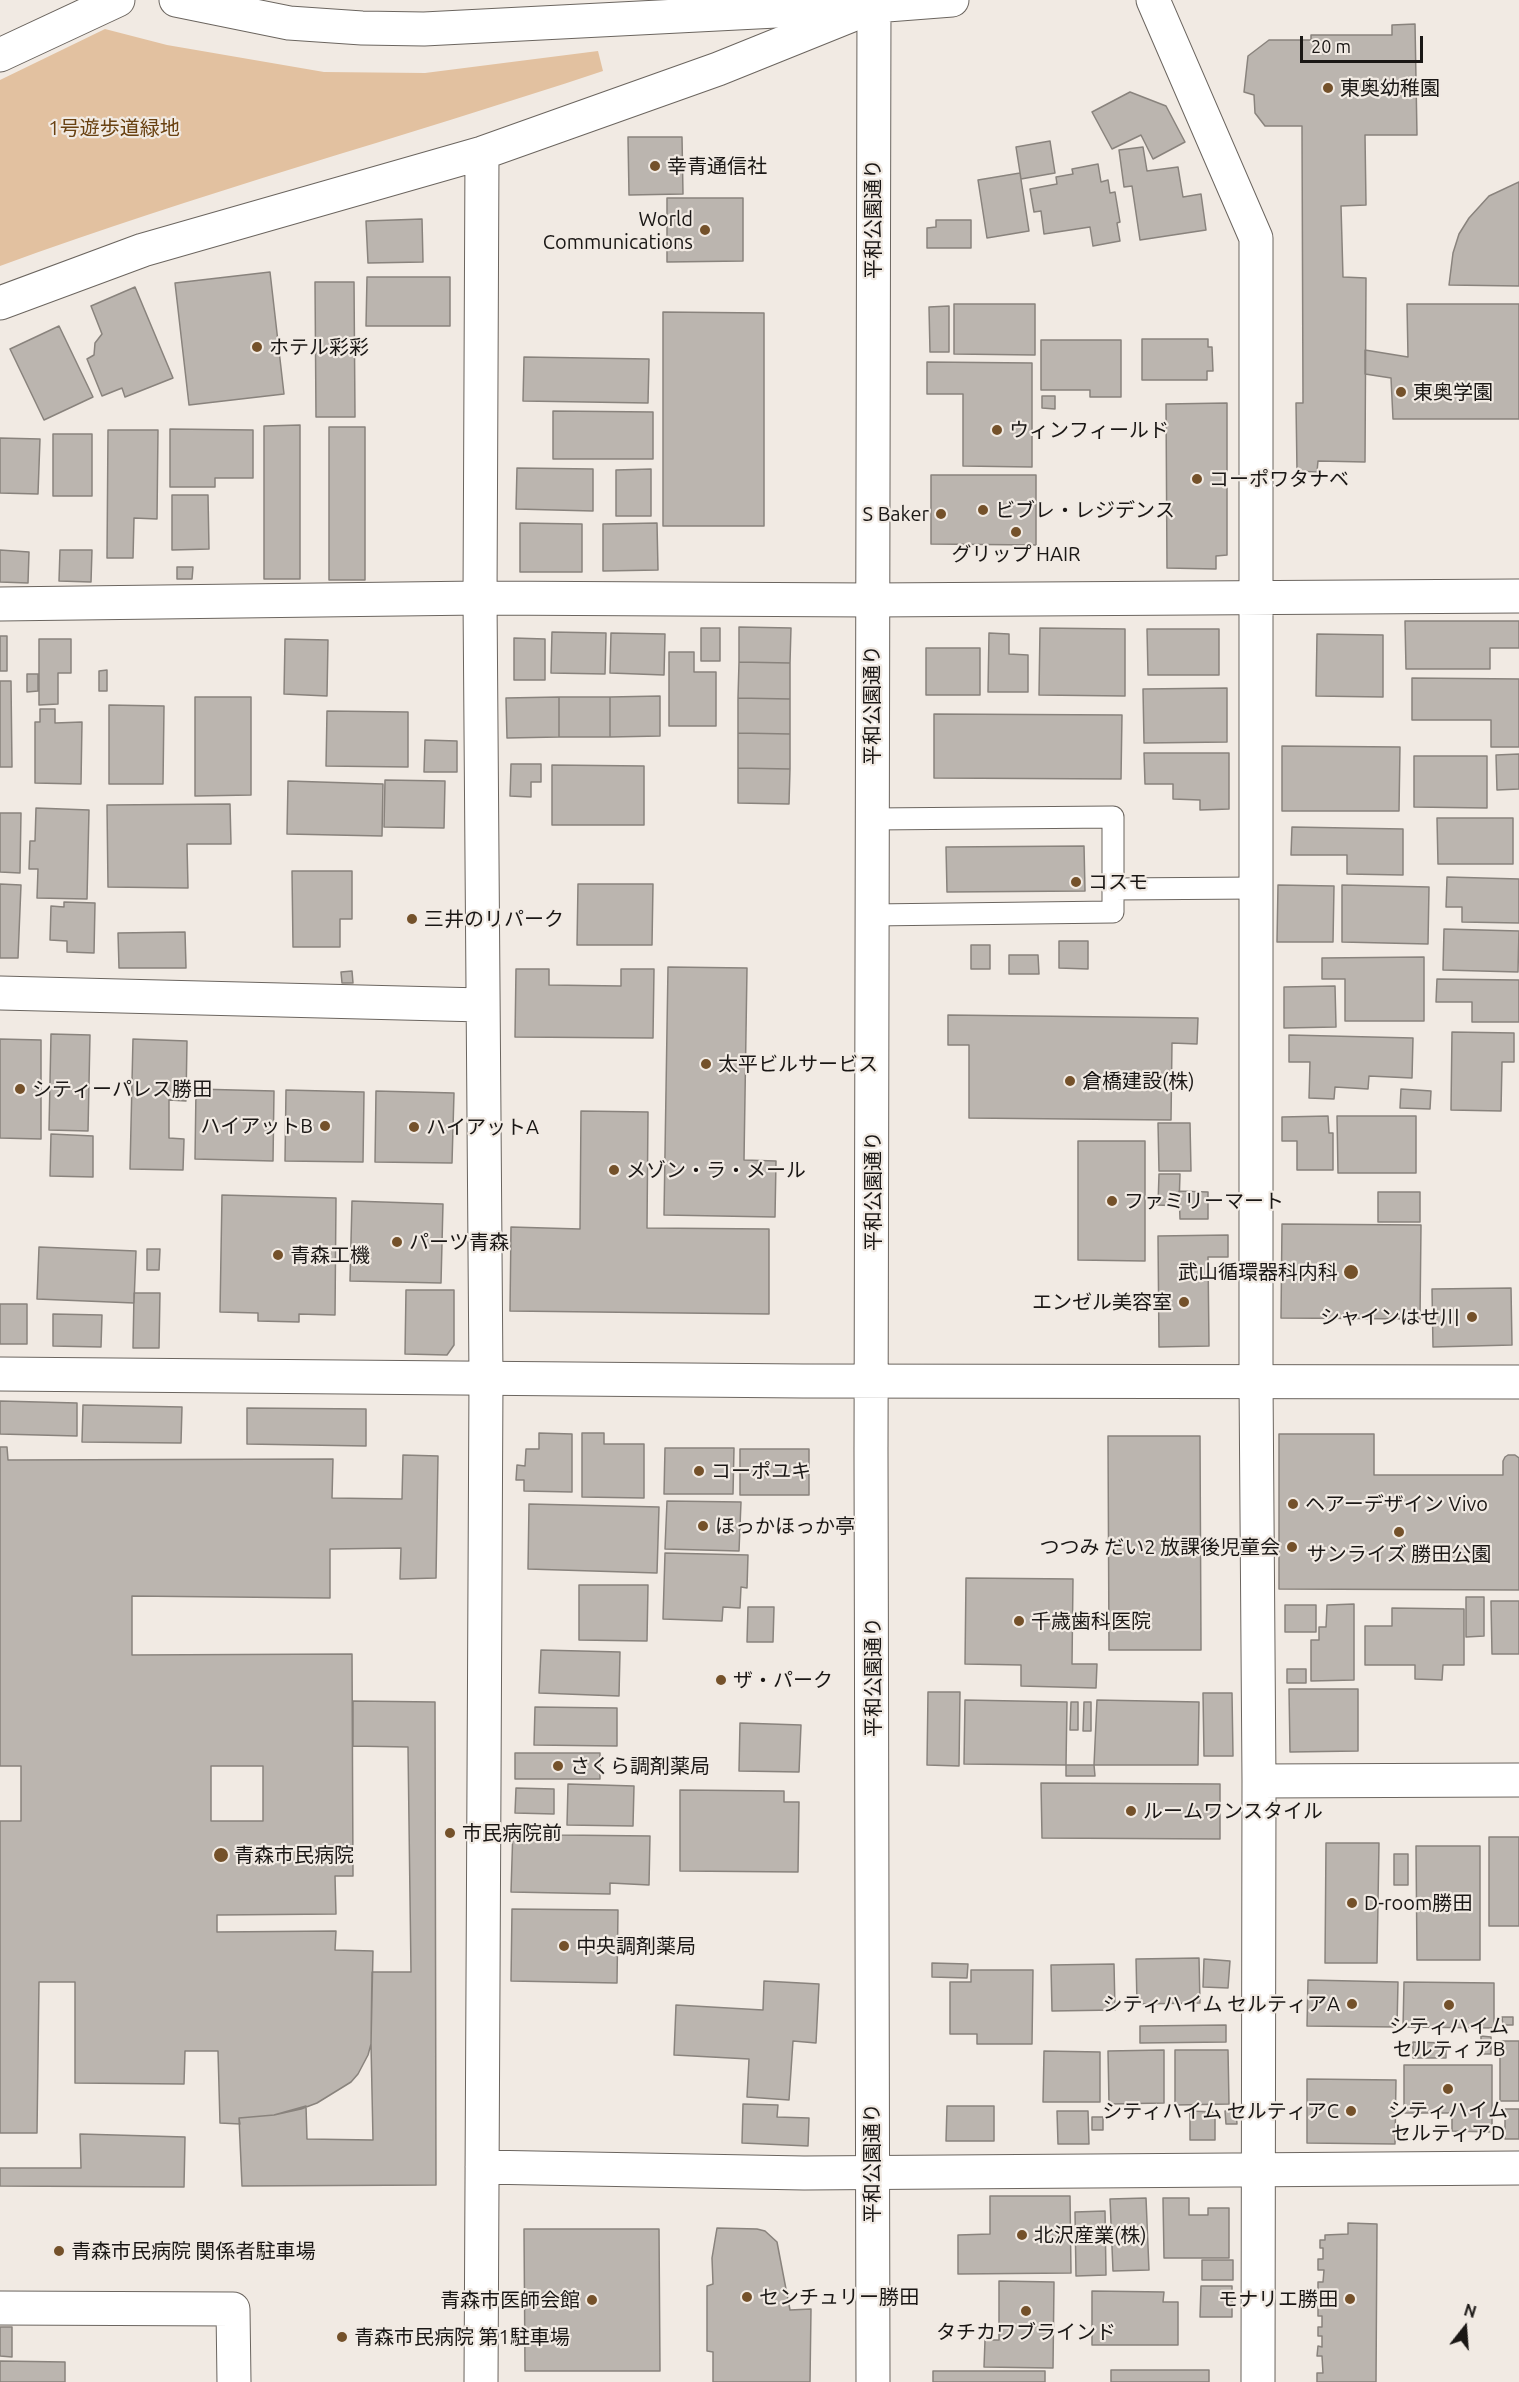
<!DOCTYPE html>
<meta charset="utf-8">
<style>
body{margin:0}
#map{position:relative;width:1519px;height:2382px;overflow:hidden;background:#f1eae3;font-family:Ubuntu,sans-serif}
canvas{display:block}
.north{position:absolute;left:1435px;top:2298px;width:60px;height:60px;-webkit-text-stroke:4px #f1eae3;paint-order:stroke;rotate:17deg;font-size:16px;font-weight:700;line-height:24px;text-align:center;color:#1a1715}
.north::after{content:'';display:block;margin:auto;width:21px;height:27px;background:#1a1715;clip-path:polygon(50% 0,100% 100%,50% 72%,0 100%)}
.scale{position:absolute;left:1300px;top:36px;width:123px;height:27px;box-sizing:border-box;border:3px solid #1a1715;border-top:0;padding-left:8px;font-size:18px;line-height:21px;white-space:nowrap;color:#1a1715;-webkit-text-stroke:4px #f1eae3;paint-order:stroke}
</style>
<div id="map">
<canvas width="1519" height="2382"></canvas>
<div class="north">N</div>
<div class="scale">20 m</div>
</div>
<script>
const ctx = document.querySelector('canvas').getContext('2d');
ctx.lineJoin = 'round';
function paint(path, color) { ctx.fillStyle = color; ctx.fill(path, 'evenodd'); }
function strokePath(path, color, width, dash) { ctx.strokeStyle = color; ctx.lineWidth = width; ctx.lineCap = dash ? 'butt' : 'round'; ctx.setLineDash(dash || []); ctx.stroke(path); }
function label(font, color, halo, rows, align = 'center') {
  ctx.font = font + ' Ubuntu,"Noto Sans JP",sans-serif'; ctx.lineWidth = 4.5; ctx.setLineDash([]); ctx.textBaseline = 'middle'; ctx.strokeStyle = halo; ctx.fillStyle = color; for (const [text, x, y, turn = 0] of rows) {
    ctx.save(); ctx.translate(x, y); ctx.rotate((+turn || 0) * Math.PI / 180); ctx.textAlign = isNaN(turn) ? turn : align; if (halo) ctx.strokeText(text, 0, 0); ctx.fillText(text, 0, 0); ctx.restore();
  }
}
paint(new Path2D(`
 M105 29 167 45 324 72 425 73 598 51 603 71C402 138 198 193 0 266V80Z`), '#e2c1a0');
const building = new Path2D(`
 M1415 24 1417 135H1365L1366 205 1341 206 1343 277 1366 278 1365 462 1318 461 1317 472 1297 471 1296 403H1303L1302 126H1265L1255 113 1254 95 1244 92 1248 56 1269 40H1311V35H1392V25Z
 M1130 92 1166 106 1185 142 1153 159 1141 135 1112 149 1092 112Z
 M628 137H682L683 194 629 195Z
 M1050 141 1055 173 1021 179 1016 147Z
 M1143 147 1147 171 1178 167 1183 197 1201 194 1206 230 1140 240 1132 186 1124 187 1119 150Z
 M1098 164 1101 182 1108 180 1110 193 1115 192 1120 222 1117 223 1120 241 1093 246 1090 227 1044 234 1041 211 1034 212 1030 189 1057 184 1056 177 1073 174 1072 169Z
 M1020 173 1029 231 987 238 978 180Z
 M1519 182V286L1449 285 1453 253 1459 234 1469 218 1489 196Z
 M667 198H743V261L667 262Z
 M422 219 423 262 368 263 366 221Z
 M936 220H971V248H927V228L936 227Z
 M270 272 284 394 189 405 175 283Z
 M367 277H450V326H366Z
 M315 282H354L355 417H316Z
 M135 287 173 378 125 397 122 388 102 396 87 359 94 355 95 343 102 334 91 306Z
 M954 304H1035V355L954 354Z
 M1407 304H1519V419H1393L1391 378 1365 374V350L1408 357Z
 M949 306V352H930L929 307Z
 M663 312 764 313V526H663Z
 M59 326 93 397 44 420 10 349Z
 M1142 339H1208V347H1212L1213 371H1207V380H1142Z
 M1041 340H1121V397H1090V390H1041Z
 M524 357 649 359 648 403 523 401Z
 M927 362 1032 363V467L963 466V394H927Z
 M1042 396H1055V409L1042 408Z
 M1227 403V555L1216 556V569L1167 568 1166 404Z
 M553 411 653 412V459H553Z
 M300 425V579H264V426Z
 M329 427H365V580H329Z
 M170 429 253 430V478H215V487H170Z
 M108 430H158L157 519 134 518 133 558H107Z
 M53 434H92V496H53Z
 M0 438 40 439 38 494 0 493Z
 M517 468 593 469V511L516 509Z
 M651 469V516H616V470Z
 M931 475H1036V545L931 544Z
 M172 495H208L209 549 172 550Z
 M520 523 582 524V572H520Z
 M657 523 658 570 603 571V524Z
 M0 550 29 552 28 583 0 582Z
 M60 550H92L91 582 59 581Z
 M177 567H193L192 579H177Z
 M1405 621H1519V648H1490V669H1406Z
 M739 627 791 628 790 663 739 662Z
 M701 628H720V661H701Z
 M1040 628 1125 629V696L1039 695Z
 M1147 629H1219V675H1148Z
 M552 632 606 633 605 674 551 673Z
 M611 633 665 634 664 675 610 673Z
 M989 633 1009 634V654L1028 655V692H988Z
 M1317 634 1383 635V697L1316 696Z
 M0 636H7V671H0Z
 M514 638 545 639V680H514Z
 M39 639H71V673H58V704L39 705Z
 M285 639 328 640 327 696 284 694Z
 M926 648H980V695H926Z
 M669 652H694V672H716V726H669Z
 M739 662 790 663V699L738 698Z
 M107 670V691H99V671Z
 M27 674H38V691L27 692Z
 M1412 678 1519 679V747H1491V720H1412Z
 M0 681H11L12 767H0Z
 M1227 688V742L1144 743 1143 689Z
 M660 696V736L610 737V697Z
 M195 697H251V795L195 796Z
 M559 697V737L507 738 506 698Z
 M559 697H610V737H559Z
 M738 698 790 699V734L738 733Z
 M109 705 164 706 163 784H109Z
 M40 709H55V723L82 722 81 784 35 783V722H40Z
 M327 711 408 712V767L326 766Z
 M934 714 1122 715 1121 779 934 778Z
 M738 733 790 734V769L738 768Z
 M425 740 457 741V772H424Z
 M1282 746 1400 747 1399 811H1282Z
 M1144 753H1229V809L1200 810V800L1173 799V784H1145Z
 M1519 754V789L1497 790 1496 755Z
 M1414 756H1487V808L1414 807Z
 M511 764H541V782H531V797L510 796Z
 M552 765 644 766V825H552Z
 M738 768 790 769 789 804 738 803Z
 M385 780 445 781 444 828 384 827Z
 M288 781 383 784 382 836 287 834Z
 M230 804 231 844H187L188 888 108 887 107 805Z
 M36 808 89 810 87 899 37 898 38 869H29L30 841H35Z
 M0 813H21L20 873 0 872Z
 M1437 818H1513V864H1438Z
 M1292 827 1403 829V875L1347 874V855H1291Z
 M1084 846 1085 891 947 892 946 847Z
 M292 871H352V919H340V947H293Z
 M1447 877 1519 879V923L1462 922V907H1446Z
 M0 884 21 885 18 958H0Z
 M578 884H653L652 945H577Z
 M1278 885 1334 886 1333 942H1277Z
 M1342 885 1429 887 1428 944 1342 942Z
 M64 902 95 903 94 953 67 952V941L50 940 51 906 64 907Z
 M1444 929 1519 931 1518 972 1443 970Z
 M185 932 186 968H119L118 933Z
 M1059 941H1088V969L1059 968Z
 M971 945H990V969H971Z
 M1009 955H1038L1039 974H1009Z
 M1424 957V1021H1345V979H1322V958Z
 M668 967 747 968 744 1160 776 1161 775 1217 664 1215Z
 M516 969H549V985L621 986V969H654L653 1038 515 1037Z
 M352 971 353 983H342L341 972Z
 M1437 979 1519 980V1022H1472V1002H1436Z
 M1335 986 1336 1027 1284 1028V987Z
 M948 1015 1198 1018 1197 1044 1172 1043 1171 1120 969 1118V1045H948Z
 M1452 1032 1514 1033V1062H1502L1501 1111 1451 1110Z
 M51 1034 90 1035 88 1131 49 1130Z
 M1289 1035 1413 1038 1412 1078 1369 1076 1368 1089 1335 1087 1334 1099 1309 1098 1310 1062H1289Z
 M0 1039 41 1040V1139L0 1138Z
 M133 1039 187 1041 186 1101 169 1100V1138L184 1139 183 1170 130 1169Z
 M196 1089 274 1091 273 1161 195 1159Z
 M1401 1089 1431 1091 1430 1109 1400 1108Z
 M286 1090 364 1092 363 1162 285 1161Z
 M376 1091 454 1093 452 1163 375 1162Z
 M581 1111 648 1112 647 1228 769 1229V1314L510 1311 511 1227 580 1229Z
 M1328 1116 1329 1133H1333V1170H1297V1141H1282V1117Z
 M1337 1116H1416V1173H1338Z
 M1158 1123H1190L1191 1171H1159Z
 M51 1134 93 1136V1177L50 1176Z
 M1078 1141H1145V1261L1078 1260Z
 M1159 1174H1180L1179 1206 1158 1205Z
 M1179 1191 1208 1192V1219H1180Z
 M1378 1192H1420V1222H1378Z
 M222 1195 336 1198 335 1315 299 1314V1322L258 1321V1313L220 1312Z
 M352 1201 443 1204 441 1283 350 1281Z
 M1282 1224 1421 1225 1420 1319 1281 1318Z
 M1228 1235V1257H1208L1209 1346 1159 1347 1158 1236Z
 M39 1247 136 1251 134 1303 37 1299Z
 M147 1249H160L159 1270H147Z
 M1511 1288 1512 1345 1433 1347 1432 1289Z
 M406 1290H454V1345L447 1355 405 1354Z
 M134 1293H160L159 1348H133Z
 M0 1304H27V1344H0Z
 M53 1314 102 1315 101 1347 53 1346Z
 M0 1401 77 1403V1436L0 1434Z
 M83 1405 182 1407 181 1443 82 1442Z
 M247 1408 366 1409V1446L247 1444Z
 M539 1433 572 1434V1492L524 1491V1480H516L517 1465 525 1466 526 1449H539Z
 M582 1433H604V1444H644V1498L582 1497Z
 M1279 1434H1374V1475H1503V1461L1505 1457 1508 1455H1515L1519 1458V1590L1279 1589Z
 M1108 1436H1200L1201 1650H1109Z
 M0 1447H7L8 1460 333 1459 332 1498 402 1499 403 1455 438 1456 436 1578 400 1579 401 1548 330 1549V1598L132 1596V1655L352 1654 353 1876H335L336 1914 217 1915V1932L336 1931 335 1950 373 1951 371 2044 368 2055 358 2074 351 2082 317 2103 301 2109 274 2115 239 2118 240 2124 220 2123 218 2051H185L184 2084 75 2083V1982H39L37 2133H0V1821H21V1766H0ZM211 1766H263V1821H211Z
 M665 1448H734L733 1494H664Z
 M740 1449H809V1495H740Z
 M667 1501 741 1502 739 1551 665 1549Z
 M529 1504 659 1507 657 1573 528 1569Z
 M665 1553 748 1555 747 1588 741 1587 740 1608 723 1607 722 1621 663 1619Z
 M966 1578 1073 1579 1072 1664H1097L1096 1688 1021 1686V1665L965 1664Z
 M579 1585H648L647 1641 579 1640Z
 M1466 1597H1484V1636L1466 1637Z
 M1491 1601H1519V1654H1492Z
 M1354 1604V1680L1311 1681V1640H1319V1627H1326L1327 1605Z
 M1285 1605H1316V1632H1285Z
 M748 1607H774L773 1642H747Z
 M1392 1608 1464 1609V1665H1443L1442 1680 1415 1679V1665H1365V1626H1392Z
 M541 1650 620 1652 619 1696 539 1693Z
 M1287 1669H1306V1683H1287Z
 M1289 1689H1358V1751L1290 1752Z
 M928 1692H960L959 1766 927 1765Z
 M1203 1693H1232L1233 1756H1204Z
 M965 1700 1067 1702 1066 1765 964 1764Z
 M1097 1700 1199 1702 1198 1765H1094Z
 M353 1701 435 1702 436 2185 242 2186 239 2118 274 2115 306 2106 307 2139 373 2140 371 2044 372 1972H411L408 1747 353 1746Z
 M1071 1702H1078V1730H1070Z
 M1084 1702H1091V1731H1083Z
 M535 1707 617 1708V1746L534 1745Z
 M740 1723 801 1725 799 1772 739 1771Z
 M515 1753H600V1779H515Z
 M1066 1765H1094L1095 1776H1066Z
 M1041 1783 1220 1784V1839L1042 1838Z
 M568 1784 634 1786 633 1826 567 1825Z
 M516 1788 554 1789V1814L515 1813Z
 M680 1790 784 1791V1802H799L798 1872 680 1871Z
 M513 1828 560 1829V1835L650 1836 649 1885 610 1883V1894L511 1892Z
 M1489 1837H1519V1926H1489Z
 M1326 1843H1379L1377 1963H1325Z
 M1416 1846H1480V1960H1417Z
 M1394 1854H1408V1885H1394Z
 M512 1909 618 1910 617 1983 511 1981Z
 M1199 1958 1200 2003 1137 2004 1136 1959Z
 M1204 1959 1230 1961 1228 1988 1203 1987Z
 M932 1963 968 1964 967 1978 932 1977Z
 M1114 1964 1115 2010 1052 2011 1051 1965Z
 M971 1970H1033L1032 2044H977V2034H950V1982H971Z
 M1308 1980 1398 1982 1397 2027 1307 2026Z
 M764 1981 819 1984 816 2043 793 2041 789 2100 747 2097 749 2059 674 2055 676 2005 763 2010Z
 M1404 1982 1494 1983V2028L1403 2027Z
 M1502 2017H1513V2025H1503Z
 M1226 2025V2042L1140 2043V2026Z
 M1481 2036 1491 2037V2054H1481Z
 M1500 2041H1519V2101H1500Z
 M1413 2042 1446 2043V2058H1413Z
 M1164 2050V2103L1109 2104 1108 2051Z
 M1175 2050H1228L1229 2104 1175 2105Z
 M1044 2051 1100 2052V2102H1043Z
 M1404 2065H1492V2132L1452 2131V2113H1404Z
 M1307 2079 1396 2080 1395 2144 1307 2143Z
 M743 2104 778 2105 777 2117 809 2118 808 2146 742 2143Z
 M947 2106H994V2141H946Z
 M1505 2109H1519V2139H1505Z
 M1057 2111H1088L1089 2144H1058Z
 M1190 2111 1215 2112V2140H1190Z
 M1225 2111H1236L1237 2124H1226Z
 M1092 2117H1103V2130H1092Z
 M80 2134 185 2137 184 2187 0 2186V2168H81Z
 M990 2196H1070L1071 2273 958 2274V2235L990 2234Z
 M1146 2198 1149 2270 1113 2271 1110 2199Z
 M1163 2198H1189V2215H1208V2208H1229V2258H1164Z
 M1105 2211 1106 2275 1076 2276 1075 2212Z
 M1348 2223 1377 2224 1376 2382H1317V2373H1323L1322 2356H1317L1318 2346 1322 2347V2336H1318V2327H1322V2316H1318V2306H1323L1324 2291H1318V2282H1323L1324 2270H1318V2259H1323V2248H1320V2240H1325V2235L1348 2234Z
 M717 2228 757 2229 765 2231 777 2242 790 2310 811 2309 810 2382H713V2352L707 2351V2286L713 2284 712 2258Z
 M524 2229H659L660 2371H525Z
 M1202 2260H1233V2280H1202Z
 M999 2281 1054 2282 1053 2368 984 2367 985 2340H999Z
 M1201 2286H1232V2317H1200Z
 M1092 2291 1164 2292 1163 2302H1178V2345H1092Z
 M0 2327H12V2357L0 2356Z
 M0 2361 65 2362V2382H0Z
 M1111 2370H1209V2382H1111Z
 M933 2371H1045V2382H933Z`);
paint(building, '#bbb5af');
strokePath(building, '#89837d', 1.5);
const service = new Path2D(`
 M872 819 1113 817V912L872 915
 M1113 889 1257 888`);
const minor = new Path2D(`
 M1153 0 1256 238V1381L1259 1781 1258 2382
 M0 55 118 0
 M0 303 143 250 482 153 718 69 867 9
 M0 604 480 598 872 600 1519 596
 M0 993 482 1005
 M1259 1781 1519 1780
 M482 2167 804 2173 1519 2168
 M0 2308 233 2309 234 2382
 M481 2382 486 1379 480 598 482 153`);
const tertiary = new Path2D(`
 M176 0 289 23 362 28 424 29 874 6 952 0
 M0 1374 803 1381 1519 1382
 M873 2382 871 1447 874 0`);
strokePath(service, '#6b655f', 23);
strokePath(minor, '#6b655f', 35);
strokePath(tertiary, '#6b655f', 35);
strokePath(service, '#fff', 21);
strokePath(minor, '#fff', 33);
strokePath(tertiary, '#fff', 33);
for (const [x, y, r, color] of [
 [1328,88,6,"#74512a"],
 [655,166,6,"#74512a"],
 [705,230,6,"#74512a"],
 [257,347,6,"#74512a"],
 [1401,392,6,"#74512a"],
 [997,430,6,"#74512a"],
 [1197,479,6,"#74512a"],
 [983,510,6,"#74512a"],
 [941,514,6,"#74512a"],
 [1016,532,6,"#74512a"],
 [1076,882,6,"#74512a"],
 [412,919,6,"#74512a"],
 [706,1064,6,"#74512a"],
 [1070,1081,6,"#74512a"],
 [20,1089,6,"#74512a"],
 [325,1126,6,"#74512a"],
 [414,1127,6,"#74512a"],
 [614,1170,6,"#74512a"],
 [1112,1201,6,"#74512a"],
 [397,1242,6,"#74512a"],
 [278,1255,6,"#74512a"],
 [1351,1272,8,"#74512a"],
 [1184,1302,6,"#74512a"],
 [1472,1317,6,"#74512a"],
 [699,1471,6,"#74512a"],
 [1293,1504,6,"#74512a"],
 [703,1526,6,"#74512a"],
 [1399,1532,6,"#74512a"],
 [1292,1547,6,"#74512a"],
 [1019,1621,6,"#74512a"],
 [721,1680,6,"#74512a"],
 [558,1766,6,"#74512a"],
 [1131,1811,6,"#74512a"],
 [450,1833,6,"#74512a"],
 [221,1855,8,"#74512a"],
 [1352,1903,6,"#74512a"],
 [564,1946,6,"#74512a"],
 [1352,2004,6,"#74512a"],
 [1449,2005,6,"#74512a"],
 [1448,2089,6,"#74512a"],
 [1351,2111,6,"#74512a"],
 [1022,2235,6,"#74512a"],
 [59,2251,6,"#74512a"],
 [747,2297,6,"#74512a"],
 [1350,2299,6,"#74512a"],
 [592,2300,6,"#74512a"],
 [1026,2311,6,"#74512a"],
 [342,2337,6,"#74512a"]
]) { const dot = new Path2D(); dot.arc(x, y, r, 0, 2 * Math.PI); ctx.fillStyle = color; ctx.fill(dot); strokePath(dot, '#f1eae3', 2); }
label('20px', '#1a1715', '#f1eae3', [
 ["東奥幼稚園",1340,88],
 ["幸青通信社",667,166],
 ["World",693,219,"right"],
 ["Communications",693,242,"right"],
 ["ホテル彩彩",269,347],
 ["東奥学園",1413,392],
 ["ウィンフィールド",1009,430],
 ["コーポワタナベ",1209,479],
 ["ビブレ・レジデンス",995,510],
 ["S Baker",929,514,"right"],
 ["グリップ HAIR",1016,554,"center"],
 ["コスモ",1088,882],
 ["三井のリパーク",424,919],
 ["太平ビルサービス",718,1064],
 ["倉橋建設(株)",1082,1081],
 ["シティーパレス勝田",32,1089],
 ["ハイアットB",313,1126,"right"],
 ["ハイアットA",426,1127],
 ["メゾン・ラ・メール",626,1170],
 ["ファミリーマート",1124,1201],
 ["パーツ青森",409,1242],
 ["青森工機",290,1255],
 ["武山循環器科内科",1338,1272,"right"],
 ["エンゼル美容室",1172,1302,"right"],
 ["シャインはせ川",1460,1317,"right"],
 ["コーポユキ",711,1471],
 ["ヘアーデザイン Vivo",1305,1504],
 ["ほっかほっか亭",715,1526],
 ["つつみ だい2 放課後児童会",1280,1547,"right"],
 ["サンライズ 勝田公園",1399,1554,"center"],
 ["千歳歯科医院",1031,1621],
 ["ザ・パーク",733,1680],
 ["さくら調剤薬局",570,1766],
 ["ルームワンスタイル",1143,1811],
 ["市民病院前",462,1833],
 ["青森市民病院",234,1855],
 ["D-room勝田",1364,1903],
 ["中央調剤薬局",576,1946],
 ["シティハイム セルティアA",1340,2004,"right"],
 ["シティハイム",1449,2026,"center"],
 ["セルティアB",1449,2049,"center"],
 ["シティハイム",1448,2110,"center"],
 ["セルティアD",1448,2133,"center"],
 ["シティハイム セルティアC",1339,2111,"right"],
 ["北沢産業(株)",1034,2235],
 ["青森市民病院 関係者駐車場",71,2251],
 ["センチュリー勝田",759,2297],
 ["モナリエ勝田",1338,2299,"right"],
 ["青森市医師会館",580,2300,"right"],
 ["タチカワブラインド",1026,2332,"center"],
 ["青森市民病院 第1駐車場",354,2337]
], 'left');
label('20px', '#694111', '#f1eae3', [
 ["1号遊歩道緑地",114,128]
]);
label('20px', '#1a1715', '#f1eae3', [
 ["平和公園通り",873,219,-90],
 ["平和公園通り",872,705,-90],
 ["平和公園通り",873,1191,-90],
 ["平和公園通り",873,1677,-90],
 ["平和公園通り",872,2163,-90]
]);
</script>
